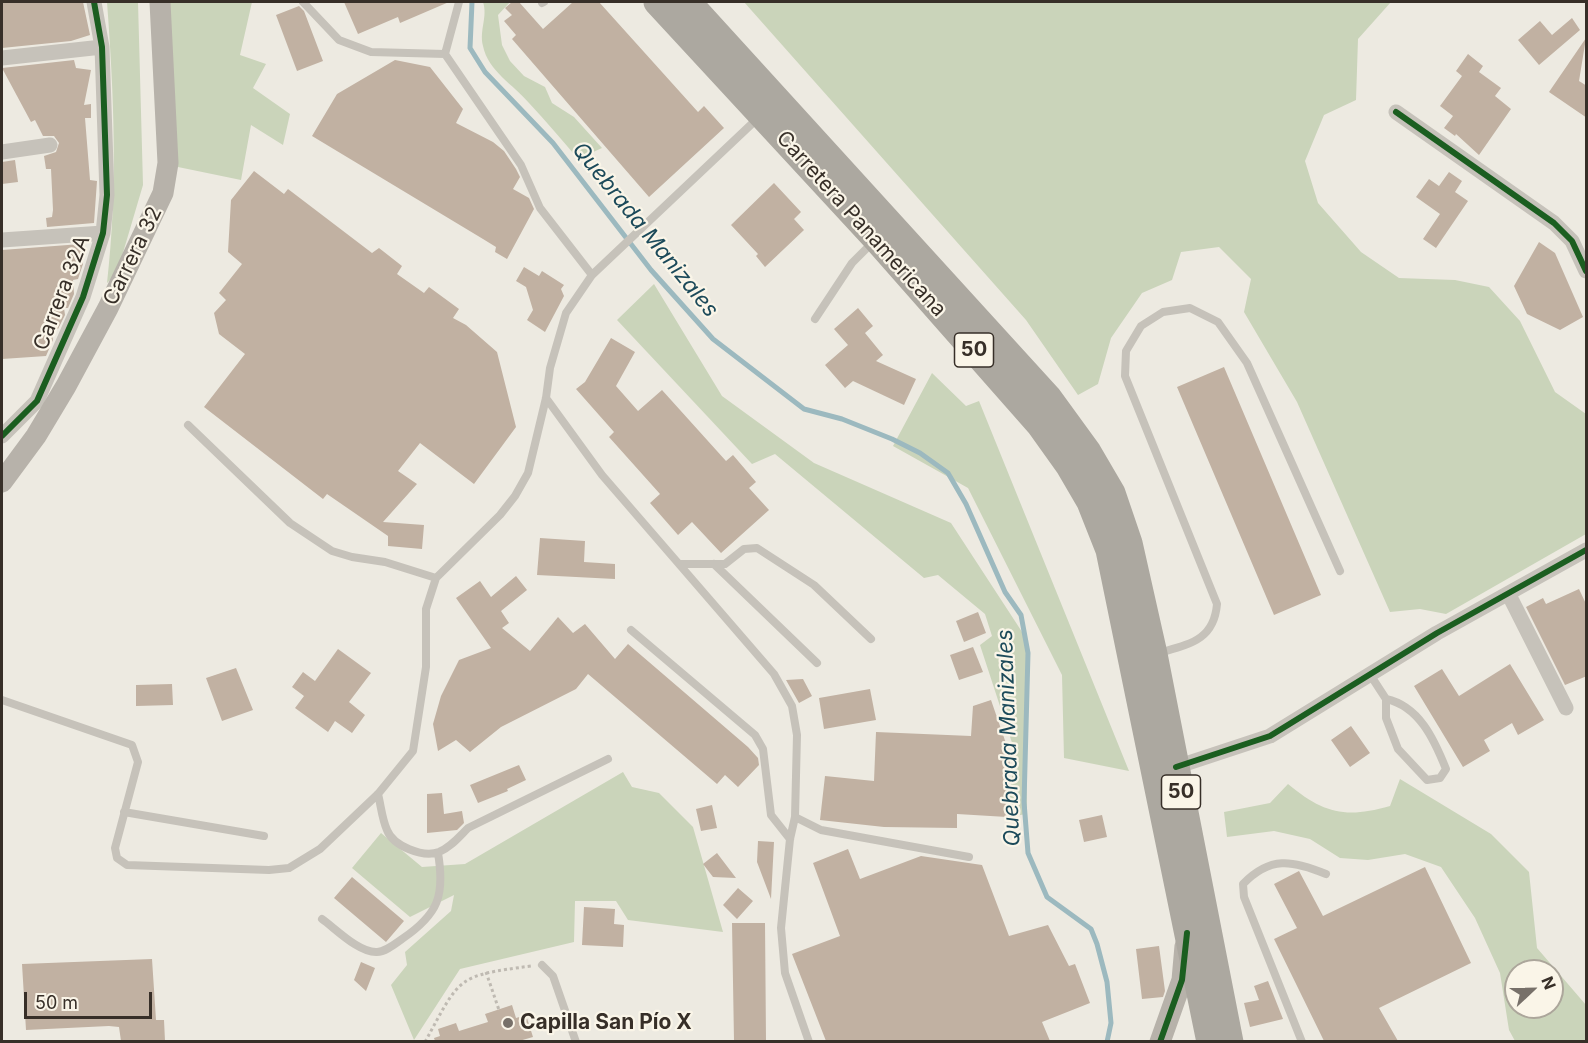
<!DOCTYPE html>
<meta charset="utf-8">
<style>
body{margin:0}
#map{position:relative;width:1588px;height:1043px;overflow:hidden;background:#edeae1;font-family:Inter,sans-serif}
canvas{display:block}
.frame{position:absolute;inset:0;border:3px solid #372f28;pointer-events:none}
.north{position:absolute;left:1504px;top:959px;width:60px;height:60px;box-sizing:border-box;background:#faf5e8;border:2px solid #aca69b;border-radius:50%;rotate:68deg;font-size:16px;font-weight:700;line-height:24px;text-align:center;color:#372f28}
.north::after{content:'';display:block;margin:auto;width:21px;height:27px;background:#777069;clip-path:polygon(50% 0,100% 100%,50% 72%,0 100%)}
.scale{position:absolute;left:24px;top:992px;width:128px;height:27px;box-sizing:border-box;border:3px solid #372f28;border-top:0;padding-left:8px;font-size:18px;line-height:21px;white-space:nowrap;color:#372f28;-webkit-text-stroke:4px #faf5e8;paint-order:stroke}
</style>
<div id="map">
<canvas width="1588" height="1043"></canvas>
<div class="frame"></div>
<div class="north">N</div>
<div class="scale">50 m</div>
</div>
<script>
const ctx = document.querySelector('canvas').getContext('2d');
ctx.lineJoin = 'round';
function paint(path, color) { ctx.fillStyle = color; ctx.fill(path, 'evenodd'); }
function strokePath(path, color, width, dash) { ctx.strokeStyle = color; ctx.lineWidth = width; ctx.lineCap = dash ? 'butt' : 'round'; ctx.setLineDash(dash || []); ctx.stroke(path); }
function label(font, color, halo, rows, align = 'center') {
  ctx.font = font + ' Inter,sans-serif'; ctx.lineWidth = 4.5; ctx.setLineDash([]); ctx.textBaseline = 'middle'; ctx.strokeStyle = halo; ctx.fillStyle = color; for (const [text, x, y, turn = 0] of rows) {
    ctx.save(); ctx.translate(x, y); ctx.rotate((+turn || 0) * Math.PI / 180); ctx.textAlign = isNaN(turn) ? turn : align; if (halo) ctx.strokeText(text, 0, 0); ctx.fillText(text, 0, 0); ctx.restore();
  }
}
paint(new Path2D(`
 M107 2H138L143 185 117 273 107 283C118 189 114 96 107 2Z
 M167 2H252L240 55 266 64 253 88 290 114 283 145 251 125 241 180 178 167Z
 M483 2H510L498 15 502 45 510 61 524 76 545 87 552 103 574 117 602 148 578 159C562 140 546 121 529 103 514 85 488 71 483 46 479 30 488 17 483 2Z
 M744 2H1391L1358 39 1356 100 1324 115 1305 161 1318 203 1361 252 1399 278 1455 280 1489 287 1520 321 1555 392 1586 414V534L1446 614 1420 609 1390 612 1297 402 1244 312 1251 279 1219 247 1181 252 1172 280 1142 293 1111 338 1098 384 1078 395 1026 320Z
 M654 284 722 396 814 463 951 523 1026 638 1027 814 1007 817 1015 752 980 645 992 636 985 614 938 575 924 578 775 454 752 464 617 320Z
 M932 373 966 406 979 401 1129 771 1064 758 1062 675 968 488 893 446Z
 M623 772 632 787 659 793 693 827 723 932 628 920 616 901H575L574 942 460 969 414 1040 391 985 407 965 405 952 451 911 454 895 410 917 352 868 381 833 422 867 465 864Z
 M1400 779 1491 834 1529 872 1537 948 1586 1005V1041H1515L1509 1030 1500 973 1475 918 1441 867 1405 854 1368 860 1340 858 1310 839 1274 831 1227 837 1224 812 1270 803 1288 784C1323 813 1345 819 1390 806ZM1516 971H1552V1007H1516Z`), '#cad4ba');
strokePath(new Path2D(`
 M472 2 470 48 485 72 553 143 651 270 713 339 804 409 842 419 892 439 920 453 948 473 966 504 1005 592 1021 615 1028 653 1024 802 1028 853 1047 897 1091 929 1097 944 1107 982 1111 1023 1107 1042`), '#9cb9bf', 5);
paint(new Path2D(`
 M2 2H83L90 35 71 41 2 48Z
 M344 2H449L400 23 398 17 358 34Z
 M512 2H519L543 29 573 2H599L698 112 704 106 724 128 649 197 512 39 516 35 504 21 512 15 505 8Z
 M299 6 304 11 323 61 297 71 276 15Z
 M1572 18 1580 30 1539 65 1518 40 1540 21 1552 35Z
 M1586 38 1579 81 1587 86V118L1549 92Z
 M1468 54 1483 66 1479 72 1501 88 1495 96 1511 109 1479 155 1456 134 1455 136 1444 128 1453 116 1440 106 1462 76 1456 71Z
 M74 60 76 68 91 70 84 105 91 104V118H85L90 180 97 181 94 223 47 227 46 218 52 217 53 210 51 169H46L44 156 56 152 59 143 54 136H43L35 120 31 122 2 68Z
 M395 60 430 67 463 109 456 123 493 142 504 151 516 169 520 177 513 189 529 198 534 209 507 259 495 252 496 247 483 239 312 136 337 94Z
 M15 160 18 182 2 184V162Z
 M254 171 284 194 288 189 372 253 379 248 402 266 397 274 424 293 429 287 459 309 453 318 466 325 497 352 516 427 474 484 420 443 398 471 417 484 383 522 424 525 422 549 388 546V536L327 494 323 499 204 407 245 354 219 334 214 313 226 300 219 293 242 264 228 252 231 200Z
 M1449 172 1462 181 1455 192 1468 201 1436 248 1423 239 1440 214 1416 197 1429 179 1439 186Z
 M774 183 801 212 794 219 804 230 765 267 756 256 758 254 731 225Z
 M1539 242 1555 253 1583 317 1560 330 1527 314 1514 286Z
 M81 244 83 264 78 279 73 280 74 294 68 308H64L65 315 58 329 52 330 53 340 46 356 2 359V250Z
 M524 267 539 276 542 271 564 285 561 289 564 296 545 332 527 320 533 310 526 287 516 281Z
 M858 308 873 326 865 333 883 355 876 361 916 379 904 405 853 381 845 388 825 365 848 345 834 329Z
 M611 338 635 352 616 386 638 411 662 390 726 461 733 455 756 482 749 488 769 510 721 553 692 522 678 535 650 503 660 494 609 437 614 432 576 389 585 382Z
 M1224 367 1321 595 1274 615 1177 387Z
 M540 538 585 541 584 562 615 564V579L537 575Z
 M516 576 527 590 501 611 509 623 502 628 530 651 558 617 573 633 585 624 615 659 628 644 748 747 758 758 759 765 738 787 725 775 717 784 588 674 576 689 501 727 470 752 456 740 438 751 433 724 441 696 459 660 491 648 456 598 480 581 491 597Z
 M1579 589 1587 606V676L1565 685 1526 607 1543 598 1546 604Z
 M978 612 986 633 964 642 956 621Z
 M973 647 983 672 959 680 950 655Z
 M338 649 371 673 349 702 365 715 352 733 335 721 328 732 295 708 304 696 292 687 303 672 315 681Z
 M1510 664 1544 720 1518 735 1512 723 1484 740 1490 751 1463 767 1414 686 1442 669 1459 696Z
 M236 668 253 710 222 721 206 678Z
 M803 679 812 696 799 703 786 680Z
 M172 684 173 705 136 706V685Z
 M870 689 876 720 824 729 819 698Z
 M991 700 1010 755 1007 817 957 814V828L884 827 820 820 825 776 874 781 876 732 971 736 973 706Z
 M1351 726 1370 753 1350 767 1331 740Z
 M519 765 526 780 507 789 508 791 478 803 470 785Z
 M442 793 444 814 462 811 464 823 457 830 427 833V794Z
 M712 805 717 828 701 831 696 809Z
 M1102 815 1107 837 1084 842 1079 820Z
 M758 841 774 842 771 899 757 862Z
 M848 849 860 879 921 856 982 865 1009 936 1048 925 1069 966 1075 964 1090 1003 1042 1022 1050 1041H826L792 954 840 936 813 863Z
 M717 853 736 878 713 877 703 864Z
 M1425 867 1471 963 1379 1008 1398 1041H1324L1274 939 1297 928 1274 884 1299 871 1323 916Z
 M352 877 404 921 386 942 334 898Z
 M738 888 753 901 737 919 723 905Z
 M584 907 615 909 614 924 624 925 623 947 582 945Z
 M732 923H765L766 1041H734Z
 M1159 946 1165 991 1163 997 1142 999 1136 949Z
 M152 959 156 1020H164L165 1041H121L119 1027 109 1026 26 1030 22 964Z
 M361 962 375 968 366 991 354 980Z
 M1268 981 1283 1019 1250 1027 1244 1003 1259 1000 1254 986Z
 M512 1005 516 1018 526 1015 533 1037 519 1041H435L434 1038 440 1036 438 1029 456 1023 459 1031 488 1022 485 1014Z`), '#c1b1a2');
strokePath(new Path2D(`
 M486 972 499 1010
 M425 1042C461 976 456 976 531 966`), '#bfbab2', 3, [3, 3]);
strokePath(new Path2D(`
 M303 2 339 40 371 52 445 54
 M459 2 445 54 521 165 540 208 592 275
 M542 3 544 2
 M815 319 852 263 873 242
 M546 398 602 475 774 674 792 706 797 735 795 817 790 839 781 928 785 973 809 1042
 M188 425 290 523 332 551 352 557 385 562 436 578
 M680 564H725L744 549 757 548 814 585 871 639
 M714 564 817 663
 M631 630 755 735 763 749 771 815 790 839
 M1159 653C1190 644 1214 640 1217 604L1125 376 1126 351 1141 326 1163 312 1190 308 1218 322 1247 363 1340 571
 M1371 676 1386 699V718L1398 749 1427 780 1440 778 1446 769C1434 739 1419 706 1386 699
 M2 700 132 745 138 762 115 848 117 858 127 865 269 870 289 868 320 849 378 794 413 751 426 667V609L436 578 500 515 515 496 528 473 546 398 550 368 566 313 592 275 758 118
 M378 794C381 806 382 819 387 830 393 846 423 858 439 852 451 847 459 837 468 828L608 759
 M124 812 264 836
 M795 817 821 830 969 857
 M322 919C336 929 359 953 377 952 385 952 395 944 402 939 439 914 445 895 438 853
 M542 965 553 976 576 1042
 M1302 1042 1244 897 1243 884C1270 856 1292 860 1326 874`), '#c6c2ba', 8);
strokePath(new Path2D(`
 M2 58 102 47
 M1396 112 1554 223 1572 241 1586 271
 M2 152 50 145
 M2 240 103 233
 M2 436 37 401 83 297 103 233 107 195 102 47 94 2
 M1509 595 1566 708
 M1176 767 1270 736 1437 633 1586 550`), '#c6c2ba', 15);
strokePath(new Path2D(`
 M2 482 36 436 66 386 108 308 163 193 168 163 160 2
 M1160 1042 1182 980 1185 946`), '#b7b2aa', 21);
strokePath(new Path2D(`
 M657 2 876 239 1039 424 1069 466 1090 502 1109 550 1210 1042
 M688 2 1048 397 1088 452 1112 493 1129 543 1154 654 1230 1042`), '#aca8a0', 27);
strokePath(new Path2D(`
 M1396 112 1554 223 1572 241 1586 271
 M2 436 37 401 83 297 103 233 107 195 102 47 94 2
 M1176 767 1270 736 1437 633 1586 550
 M1160 1042 1182 980 1187 933`), '#1b5e20', 6);
for (const [x, y, r, color] of [
 [508,1023,6,"#777069"]
]) { const dot = new Path2D(); dot.arc(x, y, r, 0, 2 * Math.PI); ctx.fillStyle = color; ctx.fill(dot); strokePath(dot, '#faf5e8', 2); }
for (const [x, y, w] of [
 [974,350,39],
 [1181,792,39]
]) { const box = new Path2D(); box.roundRect(x - w / 2, y - 17, w, 34, 4.5); ctx.fillStyle = '#faf5e8'; ctx.fill(box); strokePath(box, '#372f28', 1.5); }
label('bold 20px', '#372f28', null, [
 ["50",974,350],
 ["50",1181,792]
]);
label('21px', '#372f28', '#faf5e8', [
 ["Carretera Panamericana",861,224,48],
 ["Carrera 32",133,256,-64],
 ["Carrera 32A",62,293,-69]
]);
label('bold 21px', '#372f28', '#faf5e8', [
 ["Capilla San Pío X",520,1023]
], 'left');
label('italic 22px', '#1c4a5a', '#faf5e8', [
 ["Quebrada Manizales",645,230,51],
 ["Quebrada Manizales",1009,738,-92]
]);
</script>
